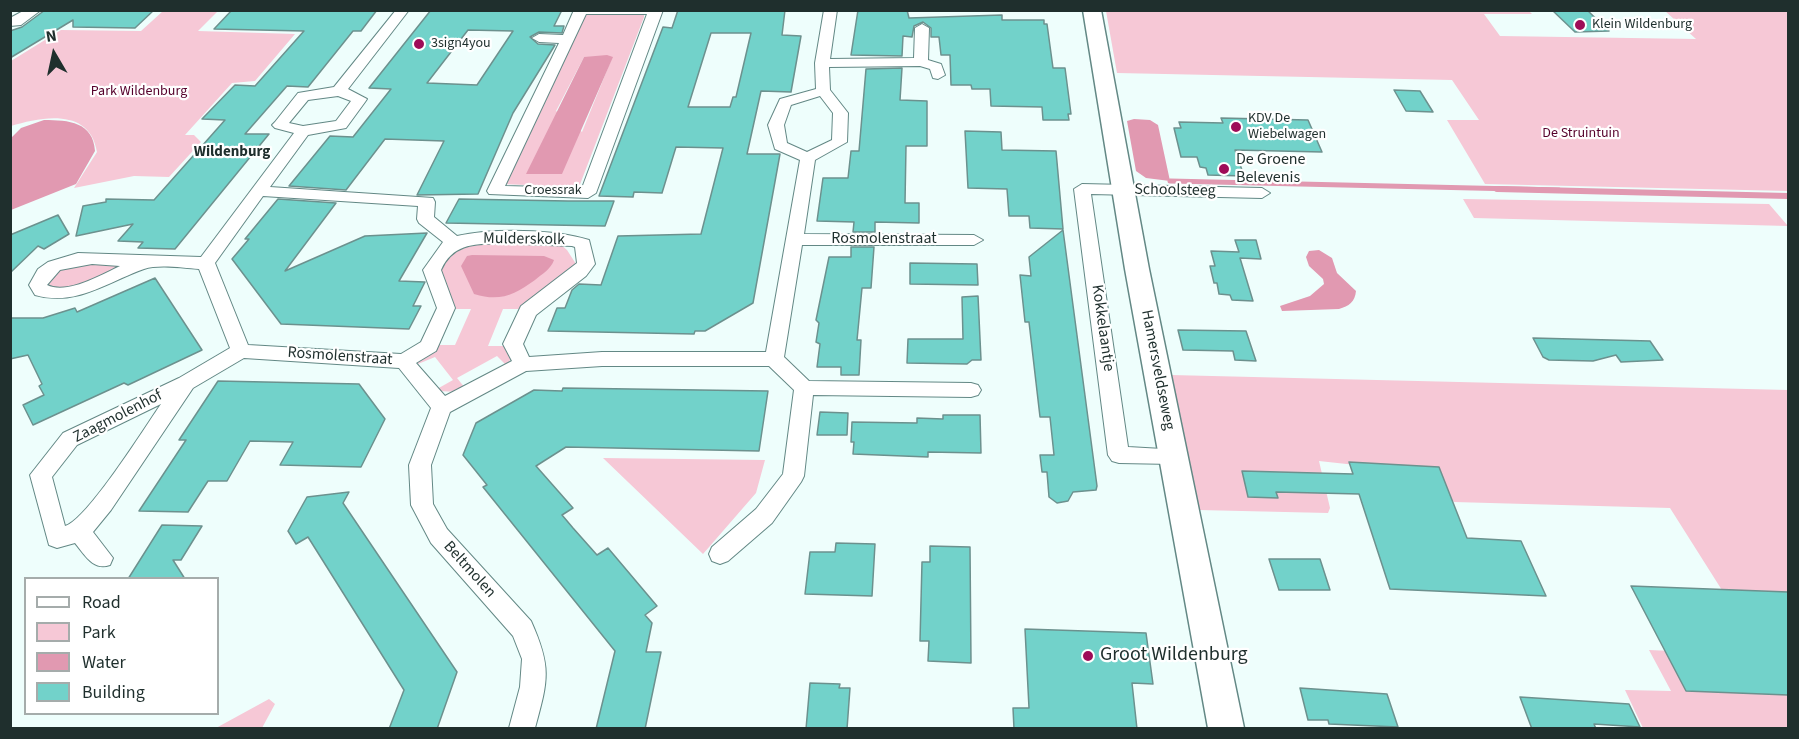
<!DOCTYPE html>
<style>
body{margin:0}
#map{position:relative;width:1799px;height:739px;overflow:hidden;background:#eefefc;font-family:"Source Sans 3",sans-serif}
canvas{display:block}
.frame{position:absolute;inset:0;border:12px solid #1f2f2d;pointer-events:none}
.legend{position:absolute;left:24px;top:577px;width:195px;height:138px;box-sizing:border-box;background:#fff;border:2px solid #a5acab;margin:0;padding:8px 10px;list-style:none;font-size:18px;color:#1f2f2d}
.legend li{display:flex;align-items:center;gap:12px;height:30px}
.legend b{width:30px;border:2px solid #a5acab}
.north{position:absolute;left:24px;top:24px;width:60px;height:60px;-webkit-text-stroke:4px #fff;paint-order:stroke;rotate:351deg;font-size:16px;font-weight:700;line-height:24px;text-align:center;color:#1f2f2d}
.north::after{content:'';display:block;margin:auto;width:21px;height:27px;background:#1f2f2d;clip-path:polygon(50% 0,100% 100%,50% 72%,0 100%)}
</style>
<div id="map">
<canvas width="1799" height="739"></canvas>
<div class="frame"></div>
<ul class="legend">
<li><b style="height:8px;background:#fff"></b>Road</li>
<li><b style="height:16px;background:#f6c8d6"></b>Park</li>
<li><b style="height:16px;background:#e199b1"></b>Water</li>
<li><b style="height:16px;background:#72d2ca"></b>Building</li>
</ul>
<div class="north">N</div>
</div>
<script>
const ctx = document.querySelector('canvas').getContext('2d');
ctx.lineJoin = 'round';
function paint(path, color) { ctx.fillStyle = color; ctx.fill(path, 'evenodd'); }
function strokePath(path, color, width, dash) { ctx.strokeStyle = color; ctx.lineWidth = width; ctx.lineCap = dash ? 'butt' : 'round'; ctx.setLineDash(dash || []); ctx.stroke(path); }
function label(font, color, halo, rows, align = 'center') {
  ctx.font = font + ' "Source Sans 3",sans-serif'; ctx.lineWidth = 4.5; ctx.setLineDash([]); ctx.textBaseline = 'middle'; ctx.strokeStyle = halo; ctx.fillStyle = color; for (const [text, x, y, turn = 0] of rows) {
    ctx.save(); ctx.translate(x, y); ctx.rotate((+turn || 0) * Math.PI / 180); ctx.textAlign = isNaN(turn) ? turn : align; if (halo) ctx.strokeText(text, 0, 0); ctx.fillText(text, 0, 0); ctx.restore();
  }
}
paint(new Path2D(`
 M219 10 198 31 295 34 255 81 232 83 185 135H194L201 142 169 177 134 176 74 188 97 152C90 108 43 116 11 126V61L61 30 141 31 163 11Z
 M1106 11H1529L1532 14H1484L1500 36 1696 39 1665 11H1788V191L1485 184 1447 120H1479L1452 80 1117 73Z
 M586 12 644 13V17L579 187 500 184ZM584 57 612 58 582 132 556 111Z
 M1463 199 1769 204 1788 226 1474 218Z
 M477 244 561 245 567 250 576 264 573 269 519 309H503L488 346H505L511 359 506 365 497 356 457 378 465 388 459 392 438 391 437 389 453 380 435 357 418 364 417 362 439 345H455L471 309H456L440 269C446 255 463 245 477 244Z
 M125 263 123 267 67 290 53 292 44 282 68 264Z
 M1171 375 1788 390V728H1643L1625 690 1671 691 1649 650 1763 655 1670 508 1454 502 1429 473 1319 461 1330 508 1328 513 1199 510Z
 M603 458 765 460 756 493 703 554Z
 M269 699 275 704 262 728H216Z`), '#f6c8d6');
paint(new Path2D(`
 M607 55 613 57 562 174H526L584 57Z
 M1134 119 1150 120 1158 125 1170 181 1146 178 1136 171 1127 121Z
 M44 120C69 120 93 122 95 151L76 184 11 210V138L21 128Z
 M1319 250 1332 258 1337 273 1356 291C1355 302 1349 306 1339 309L1282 311 1280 306 1310 296 1324 284 1323 279 1309 266 1306 257 1309 251Z
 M472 255 544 256 554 260C551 269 542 274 535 280 514 295 500 302 474 294L461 266 467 256Z`), '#e199b1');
strokePath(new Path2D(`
 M1170 181 1559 190`), '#e199b1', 5);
strokePath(new Path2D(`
 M1497 189 1788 196`), '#e199b1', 6);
const building = new Path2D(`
 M45 10H154L135 28 73 27V20L10 58V31L22 27Z
 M232 10H377L361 31H353L308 87 287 86 245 134H269L175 249 138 248 143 242 118 241 133 224 76 236 83 206 106 202V199L154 200 225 120 202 119 235 85 255 86 304 31 214 29Z
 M431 10H562L554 26H564L562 33 539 32 530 37 538 44 555 45 513 113 478 194 417 195 444 141 385 139 346 190 289 186 330 136 353 137 391 89 369 88ZM468 30 513 31 477 85 427 83Z
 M678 10H785L782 35 801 36 791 92 761 91 747 154H780L753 303 705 331H695L694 334 548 331 557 308H565L572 290 579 284 601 285 618 236 701 234 723 148 676 147 662 193 634 192 633 197 599 196 663 27 672 28ZM711 33H751L736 97H733L730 107H688Z
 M858 10H907L909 18 1002 15V20H1044V24H1047L1053 68H1065L1071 114H1068L1069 120H1043L1042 107 991 106 990 89H972L971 85H951L950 55H941L939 37H931V28L923 22 914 26 912 37 903 36 902 56 851 55Z
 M1552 10H1587L1609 31 1575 32Z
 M902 68 900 100 927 101V146H906L905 203H919V223L875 222V232H853L854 222 817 221 823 178H848L851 151H859L866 69Z
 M1394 90 1420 91 1433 112 1406 111Z
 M1221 118 1308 120 1322 152 1235 150 1244 176 1208 175 1206 168 1200 167 1197 157H1181L1174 128H1181L1179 122 1223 123Z
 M965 131 1001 132 1002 150 1056 151 1063 229 1030 228 1029 216H1009L1007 189 968 188Z
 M278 199 336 203 285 271 365 236 427 233 399 281 425 282 413 306H421L409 329 281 324 232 259 249 239H245Z
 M459 199 568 201H614L605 226 446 223Z
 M58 215 69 234 44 249 38 246 10 273V235Z
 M1063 230 1097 486 1096 490 1073 492 1068 501 1057 503 1049 497 1047 472H1042L1040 455H1054L1050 417H1040L1029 322H1025L1020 275 1031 276 1029 257Z
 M1235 240H1256L1261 259 1240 258 1253 301 1232 300 1230 295 1219 294 1217 283H1214L1210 266H1215L1211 251 1239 252Z
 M851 247H874L871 288H862L857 340H861L859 375H841V367H817L820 344 816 342 819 323 816 320 829 257H851Z
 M910 263 977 264 978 285 910 284Z
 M155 278 202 350 128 385 124 383 33 425 23 405 44 395 39 386 42 384 28 355 10 359V318H43L75 308 77 312Z
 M978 296 981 360H972L967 364 907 363 908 339H963L962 297Z
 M1178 330 1246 331 1256 361 1235 360 1233 351 1183 350Z
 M1533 338 1650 341 1663 360 1621 362 1616 355 1593 361 1549 360 1543 357Z
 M218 381 359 384 385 419 361 467 280 465 293 442 250 441 227 481H208L188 512 139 511 186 440H179Z
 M563 388 768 391 759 451 566 447 536 466 573 508 562 515 573 528 597 555 608 548 657 606 645 615 652 623 646 652H661L645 729H596L615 651 483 487 487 485 463 455 476 423 534 390 562 391Z
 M820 412 848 413 847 435H817Z
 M943 415H980L981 453 928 452V457L853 454 854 442H851L852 422 917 423V418L943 419Z
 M1349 462 1439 467 1467 538 1521 541 1546 596 1390 589 1359 494 1276 492 1278 498 1248 497 1242 471 1353 474Z
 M349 492 343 503 457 672 437 729H389L404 690 308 537 296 544 288 531 307 497Z
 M162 525 202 526 181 560H173L185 579H128Z
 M836 543 875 544 872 596 805 594 810 552H835Z
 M930 546 970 547 971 663 928 661 929 641H920L922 562H930Z
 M1269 559H1320L1330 590H1279Z
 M1631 586 1788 592V695L1686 691Z
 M1025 629 1146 633 1153 684 1132 683 1137 729H1014L1013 708H1029Z
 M810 683 840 684 839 688H850L847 729H806Z
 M1300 688 1387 694 1398 727 1329 724 1328 720H1308Z
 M1520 697 1629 704 1640 727 1594 724 1596 729H1532Z`);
paint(building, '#72d2ca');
strokePath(building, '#6c918e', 1.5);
const street = new Path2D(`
 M25 10H41L21 25 10 26V18Z
 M396 10H409L348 89 367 99 365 102 346 128 308 135 270 187 433 198 435 202 434 217 457 236C493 228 554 229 589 240L595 264 586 276 536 315 523 344 529 357 602 352H766L800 160 775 149 768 125 780 99 816 89 815 63 824 10H837L830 59 914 58 915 28 922 24 929 28 928 60 941 64 945 75 938 79 933 78 930 69 920 66 829 67 830 90 848 113 847 142 815 160 804 234 974 235 983 240 974 245H802L784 357 809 381 971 383 978 385 981 390 978 395 971 397 813 395 804 476 801 482 772 523 728 561 720 564 712 561 709 554 712 547 756 509 783 474 794 390 769 366H602L526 371 450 412 431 465 433 504 447 529 531 621C552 668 548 680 535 728H509L520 687 522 659 513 636 431 543 411 505 409 465 431 408 399 368 244 358 193 388 111 510 93 532 113 558 110 565C93 571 85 555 75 543L57 548 49 545 30 475 63 433 179 378 230 348 199 269C183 268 159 264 144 269 107 282 76 307 35 295L29 285 38 269 48 262 78 253 201 257 294 133 275 128 272 125 275 122 298 93 334 87ZM338 96 351 101 336 121 303 126 289 123 308 100ZM820 96 833 113 832 140 807 152 787 143 784 125 791 105ZM263 196 418 206 417 219 419 223 443 242 423 270 437 308 421 342 401 354 248 345 215 263ZM497 243 572 246 575 247 577 263 521 306 503 344 512 361 445 396 416 363 436 351 455 308 441 270C452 245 472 244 497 243ZM92 264 120 266C101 275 67 295 47 285L60 270ZM161 404C145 427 87 520 65 526L52 477 77 445Z
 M574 10H663L596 193 588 198 489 194 487 191 559 43 539 42 532 38 539 34 563 35ZM586 14H647L582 188 505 186Z
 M1082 184 1262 188 1270 193 1262 198 1091 194 1128 447 1180 450 1184 456 1180 462 1173 464 1119 463 1112 461 1108 455 1074 189Z`);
const secondary = new Path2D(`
 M1083 10H1101L1149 269 1244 728H1208L1125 269Z`);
strokePath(street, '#638885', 2);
strokePath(secondary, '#638885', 3);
paint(street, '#fff');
paint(secondary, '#fff');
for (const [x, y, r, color] of [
 [1580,25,6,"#9e0c58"],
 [419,44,6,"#9e0c58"],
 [1236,127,6,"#9e0c58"],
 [1224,169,6,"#9e0c58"],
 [1088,656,6,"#9e0c58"]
]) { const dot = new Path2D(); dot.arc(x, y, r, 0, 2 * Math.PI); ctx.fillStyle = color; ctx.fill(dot); strokePath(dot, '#fff', 2); }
label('14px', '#1f2f2d', '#fff', [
 ["Klein Wildenburg",1592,25],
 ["3sign4you",431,44],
 ["KDV De",1248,119],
 ["Wiebelwagen",1248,135]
], 'left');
label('14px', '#55002b', '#fff', [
 ["Park Wildenburg",139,92],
 ["De Struintuin",1581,134]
]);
label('14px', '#1f2f2d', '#fff', [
 ["Croessrak",553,191]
]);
label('bold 15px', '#1f2f2d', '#fff', [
 ["Wildenburg",232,153]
]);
label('16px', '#1f2f2d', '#fff', [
 ["De Groene",1236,160],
 ["Belevenis",1236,178]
], 'left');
label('16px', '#1f2f2d', '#fff', [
 ["Schoolsteeg",1175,191,1],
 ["Rosmolenstraat",884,239],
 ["Mulderskolk",524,240,1],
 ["Kokkelaantje",1102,328,82],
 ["Rosmolenstraat",340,357,4],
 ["Hamersveldseweg",1157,370,79],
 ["Zaagmolenhof",118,417,-27],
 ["Beltmolen",469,570,48]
]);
label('20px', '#1f2f2d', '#fff', [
 ["Groot Wildenburg",1100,656]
], 'left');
</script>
